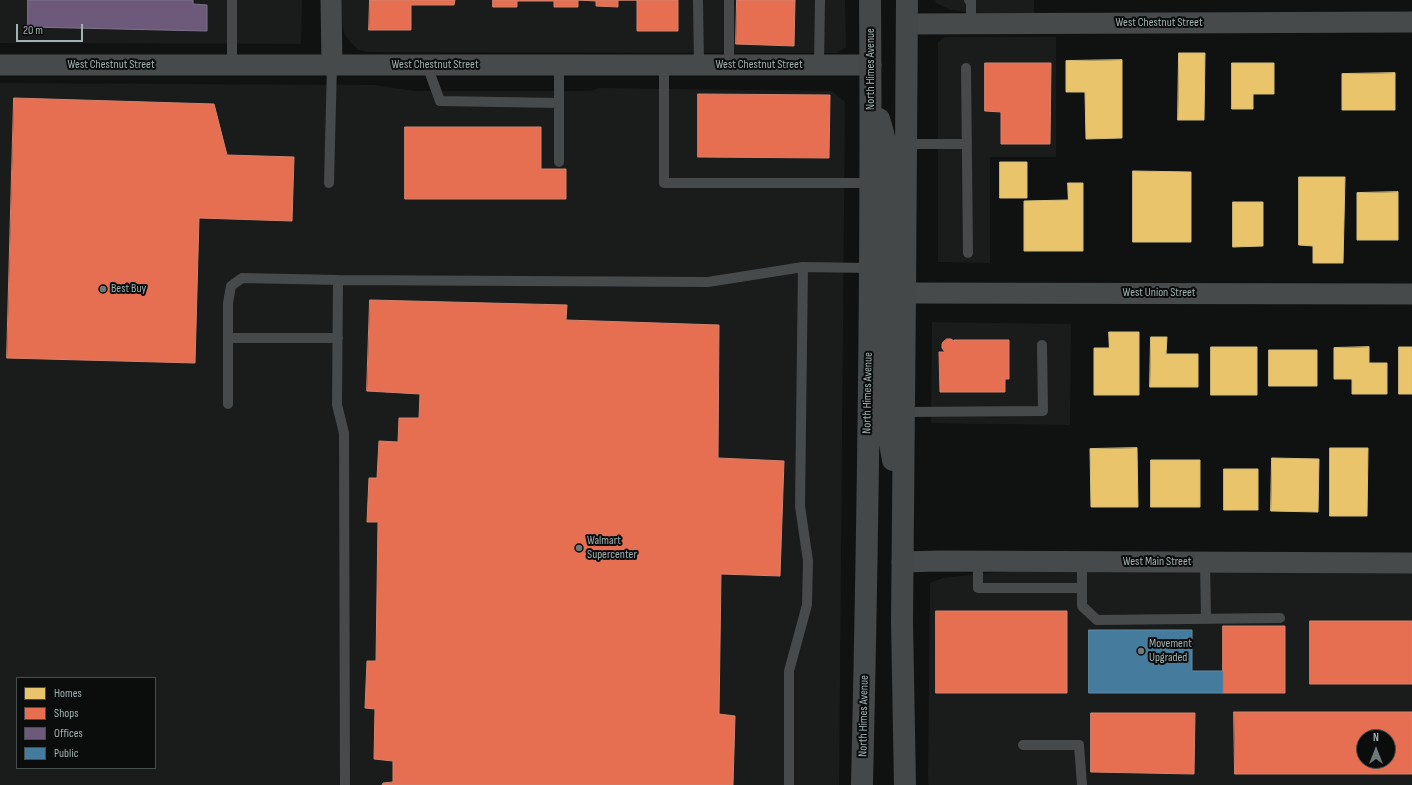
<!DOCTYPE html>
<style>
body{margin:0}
#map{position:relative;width:1412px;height:785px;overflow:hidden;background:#101111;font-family:"Sofia Sans Condensed",sans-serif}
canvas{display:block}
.legend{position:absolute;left:16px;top:677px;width:140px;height:92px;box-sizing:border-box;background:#0b0c0c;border:1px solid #474e4e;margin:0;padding:5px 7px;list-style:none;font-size:12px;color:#a2b1b1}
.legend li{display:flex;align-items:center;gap:8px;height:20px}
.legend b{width:20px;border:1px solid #474e4e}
.north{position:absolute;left:1356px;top:729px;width:40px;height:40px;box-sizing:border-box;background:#0b0c0c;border:1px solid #474e4e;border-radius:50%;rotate:0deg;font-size:11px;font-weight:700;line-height:16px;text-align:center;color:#a2b1b1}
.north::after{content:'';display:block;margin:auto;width:14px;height:18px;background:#6f7979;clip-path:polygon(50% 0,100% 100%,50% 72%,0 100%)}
.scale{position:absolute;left:16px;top:24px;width:67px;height:18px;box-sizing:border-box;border:2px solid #a2b1b1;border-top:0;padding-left:5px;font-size:12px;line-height:14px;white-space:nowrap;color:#a2b1b1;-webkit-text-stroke:3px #0b0c0c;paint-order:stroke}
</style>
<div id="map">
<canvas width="1412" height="785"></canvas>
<ul class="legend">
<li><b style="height:11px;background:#e9c46a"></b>Homes</li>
<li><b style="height:11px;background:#e76f51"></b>Shops</li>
<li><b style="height:11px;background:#6d597a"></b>Offices</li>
<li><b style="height:11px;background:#457b9d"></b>Public</li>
</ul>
<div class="north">N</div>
<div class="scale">20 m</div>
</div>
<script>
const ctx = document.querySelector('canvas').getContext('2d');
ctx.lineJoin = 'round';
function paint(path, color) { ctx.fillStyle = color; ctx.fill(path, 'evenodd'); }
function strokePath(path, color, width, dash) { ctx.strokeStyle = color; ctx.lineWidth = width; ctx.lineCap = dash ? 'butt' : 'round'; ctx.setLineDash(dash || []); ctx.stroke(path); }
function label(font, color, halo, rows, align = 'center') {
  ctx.font = font + ' "Sofia Sans Condensed",sans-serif'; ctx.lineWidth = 4; ctx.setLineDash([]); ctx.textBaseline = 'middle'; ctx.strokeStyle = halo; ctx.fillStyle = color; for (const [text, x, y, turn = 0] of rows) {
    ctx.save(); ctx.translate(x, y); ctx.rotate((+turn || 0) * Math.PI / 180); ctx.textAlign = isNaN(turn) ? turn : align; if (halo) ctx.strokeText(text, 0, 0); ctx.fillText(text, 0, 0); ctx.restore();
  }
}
paint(new Path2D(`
 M0 0H302L301 44 0 43Z
 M338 0H845L846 47 837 53H830L366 52 359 50 352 44 344 34Z
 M935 0H1034V13H978L951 10 936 3Z
 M945 37H1056V157H990V263L938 262V42Z
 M0 83 375 85 414 91H590L599 88 832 91 845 102 839 785H0ZM17 678H155V768H17Z
 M932 322 1071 324 1070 425 931 423Z
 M1008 571H1412V785H929L928 782 930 583 943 578ZM1364 737H1388V761H1364Z`), '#1a1c1c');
const homes = new Path2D(`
 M1179 53H1205L1204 120H1178Z
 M1122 60V138L1086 139 1085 92H1066V61Z
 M1232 63H1274V94H1253V109H1232Z
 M1395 73V110H1342V74Z
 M1000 162H1027V198H1000Z
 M1133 171 1191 172V242H1133Z
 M1299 177H1345L1343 263H1313V246L1299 245Z
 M1068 183H1083V251H1024V201L1068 200Z
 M1398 192V240H1357V193Z
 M1233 202H1263V246L1233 247Z
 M1109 332H1139V395H1094V348H1109Z
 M1151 337H1167L1166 354H1198V387H1150Z
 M1211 347H1257V395H1211Z
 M1369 347V363H1387V394H1352V379H1334V348Z
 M1399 347H1412V394H1399Z
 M1269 350H1317V386H1269Z
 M1137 448 1138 507H1091L1090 449Z
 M1330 448H1368L1367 516H1330Z
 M1272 458 1319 459 1318 512 1271 511Z
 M1151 460H1200V507H1151Z
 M1224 469H1258V510H1224Z`);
paint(homes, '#e9c46a');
strokePath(homes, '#d4be7f', 1);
const shops = new Path2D(`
 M370 0H455L454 5H411V30H369Z
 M493 0H678V31H637V0H618V7L596 6V1L578 0V7H554V1H517V7H493Z
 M737 0H795L794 46 736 44Z
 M985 63H1051L1050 144H1001V112L985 111Z
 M698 94 830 95 829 158 698 157Z
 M14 98 214 104 227 155 294 157 292 221 199 218 195 363 7 358Z
 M405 127H541V169H566V199H405Z
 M370 300 567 305 566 320 719 325 718 458 784 461 780 576 721 574 719 714 735 716 733 785H382L383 783 393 782V761L374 759 375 709 365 708 367 661H376L378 522H367L369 478H377L379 441 398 442 399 418H419L420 394 367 391Z
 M947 339H951L954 341V340H1009V379H1005V392H940L939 352H945L942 348V344L943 342Z
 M936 611H1067V693H936Z
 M1310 621H1412V684H1310Z
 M1223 626H1285V693H1223Z
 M1234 712H1412V774H1235ZM1364 737H1388V761H1364Z
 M1091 713H1195L1194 774 1091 772Z`);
paint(shops, '#e76f51');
strokePath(shops, '#d2836e', 1);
const offices = new Path2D(`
 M28 0H193V4L207 5V31L28 27Z`);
paint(offices, '#6d597a');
strokePath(offices, '#7d738a', 1);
const public = new Path2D(`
 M1089 630H1192V671H1223V693H1089Z`);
paint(public, '#457b9d');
strokePath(public, '#618ba3', 1);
strokePath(new Path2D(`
 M698 0 699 65
 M729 0V65
 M969 0 971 1V23
 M232 65V0
 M427 65 440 101 559 103
 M559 65V162
 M664 65V183H871
 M819 65 820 0
 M966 68 968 253
 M906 144H967
 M329 183 332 65
 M228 338H338
 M228 404V303L231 286 242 278 338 280
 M904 412 1043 411 1042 345
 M978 561V588H1082
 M1082 562V606L1097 620 1280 618
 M1205 562 1206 619
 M1023 745H1079L1082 785
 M345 785 344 433 337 405 338 280 708 282 803 267 870 268
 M789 785V671L807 605 808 561 800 506 803 267`), '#464a4a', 10);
strokePath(new Path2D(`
 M331 0 332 65
 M907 24 1412 22
 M0 65H871
 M905 293 1412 294
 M902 562 940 561 1412 563`), '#464a4a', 21);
strokePath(new Path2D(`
 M879 119C884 134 887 149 888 164 890 189 882 275 900 289
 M870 268C882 276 884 281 889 294L887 426 893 460
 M862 785C868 523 872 262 870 0
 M905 785 902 622 905 293 907 0`), '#444848', 22);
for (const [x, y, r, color] of [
 [103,289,4,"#6f7979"],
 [579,548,4,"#6f7979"],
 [1141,651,4,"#6f7979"]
]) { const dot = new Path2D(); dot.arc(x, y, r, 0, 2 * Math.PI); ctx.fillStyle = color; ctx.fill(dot); strokePath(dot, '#0b0c0c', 1.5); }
label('12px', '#a2b1b1', '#0b0c0c', [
 ["West Chestnut Street",1159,23],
 ["West Chestnut Street",111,65],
 ["West Chestnut Street",435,65],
 ["West Chestnut Street",759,65],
 ["North Himes Avenue",871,69,-90],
 ["West Union Street",1159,293],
 ["North Himes Avenue",868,393,-89],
 ["West Main Street",1157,562],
 ["North Himes Avenue",864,716,-89]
]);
label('12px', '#a2b1b1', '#0b0c0c', [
 ["Best Buy",111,289],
 ["Walmart",587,541],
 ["Supercenter",587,555],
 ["Movement",1149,644],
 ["Upgraded",1149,658]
], 'left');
</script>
